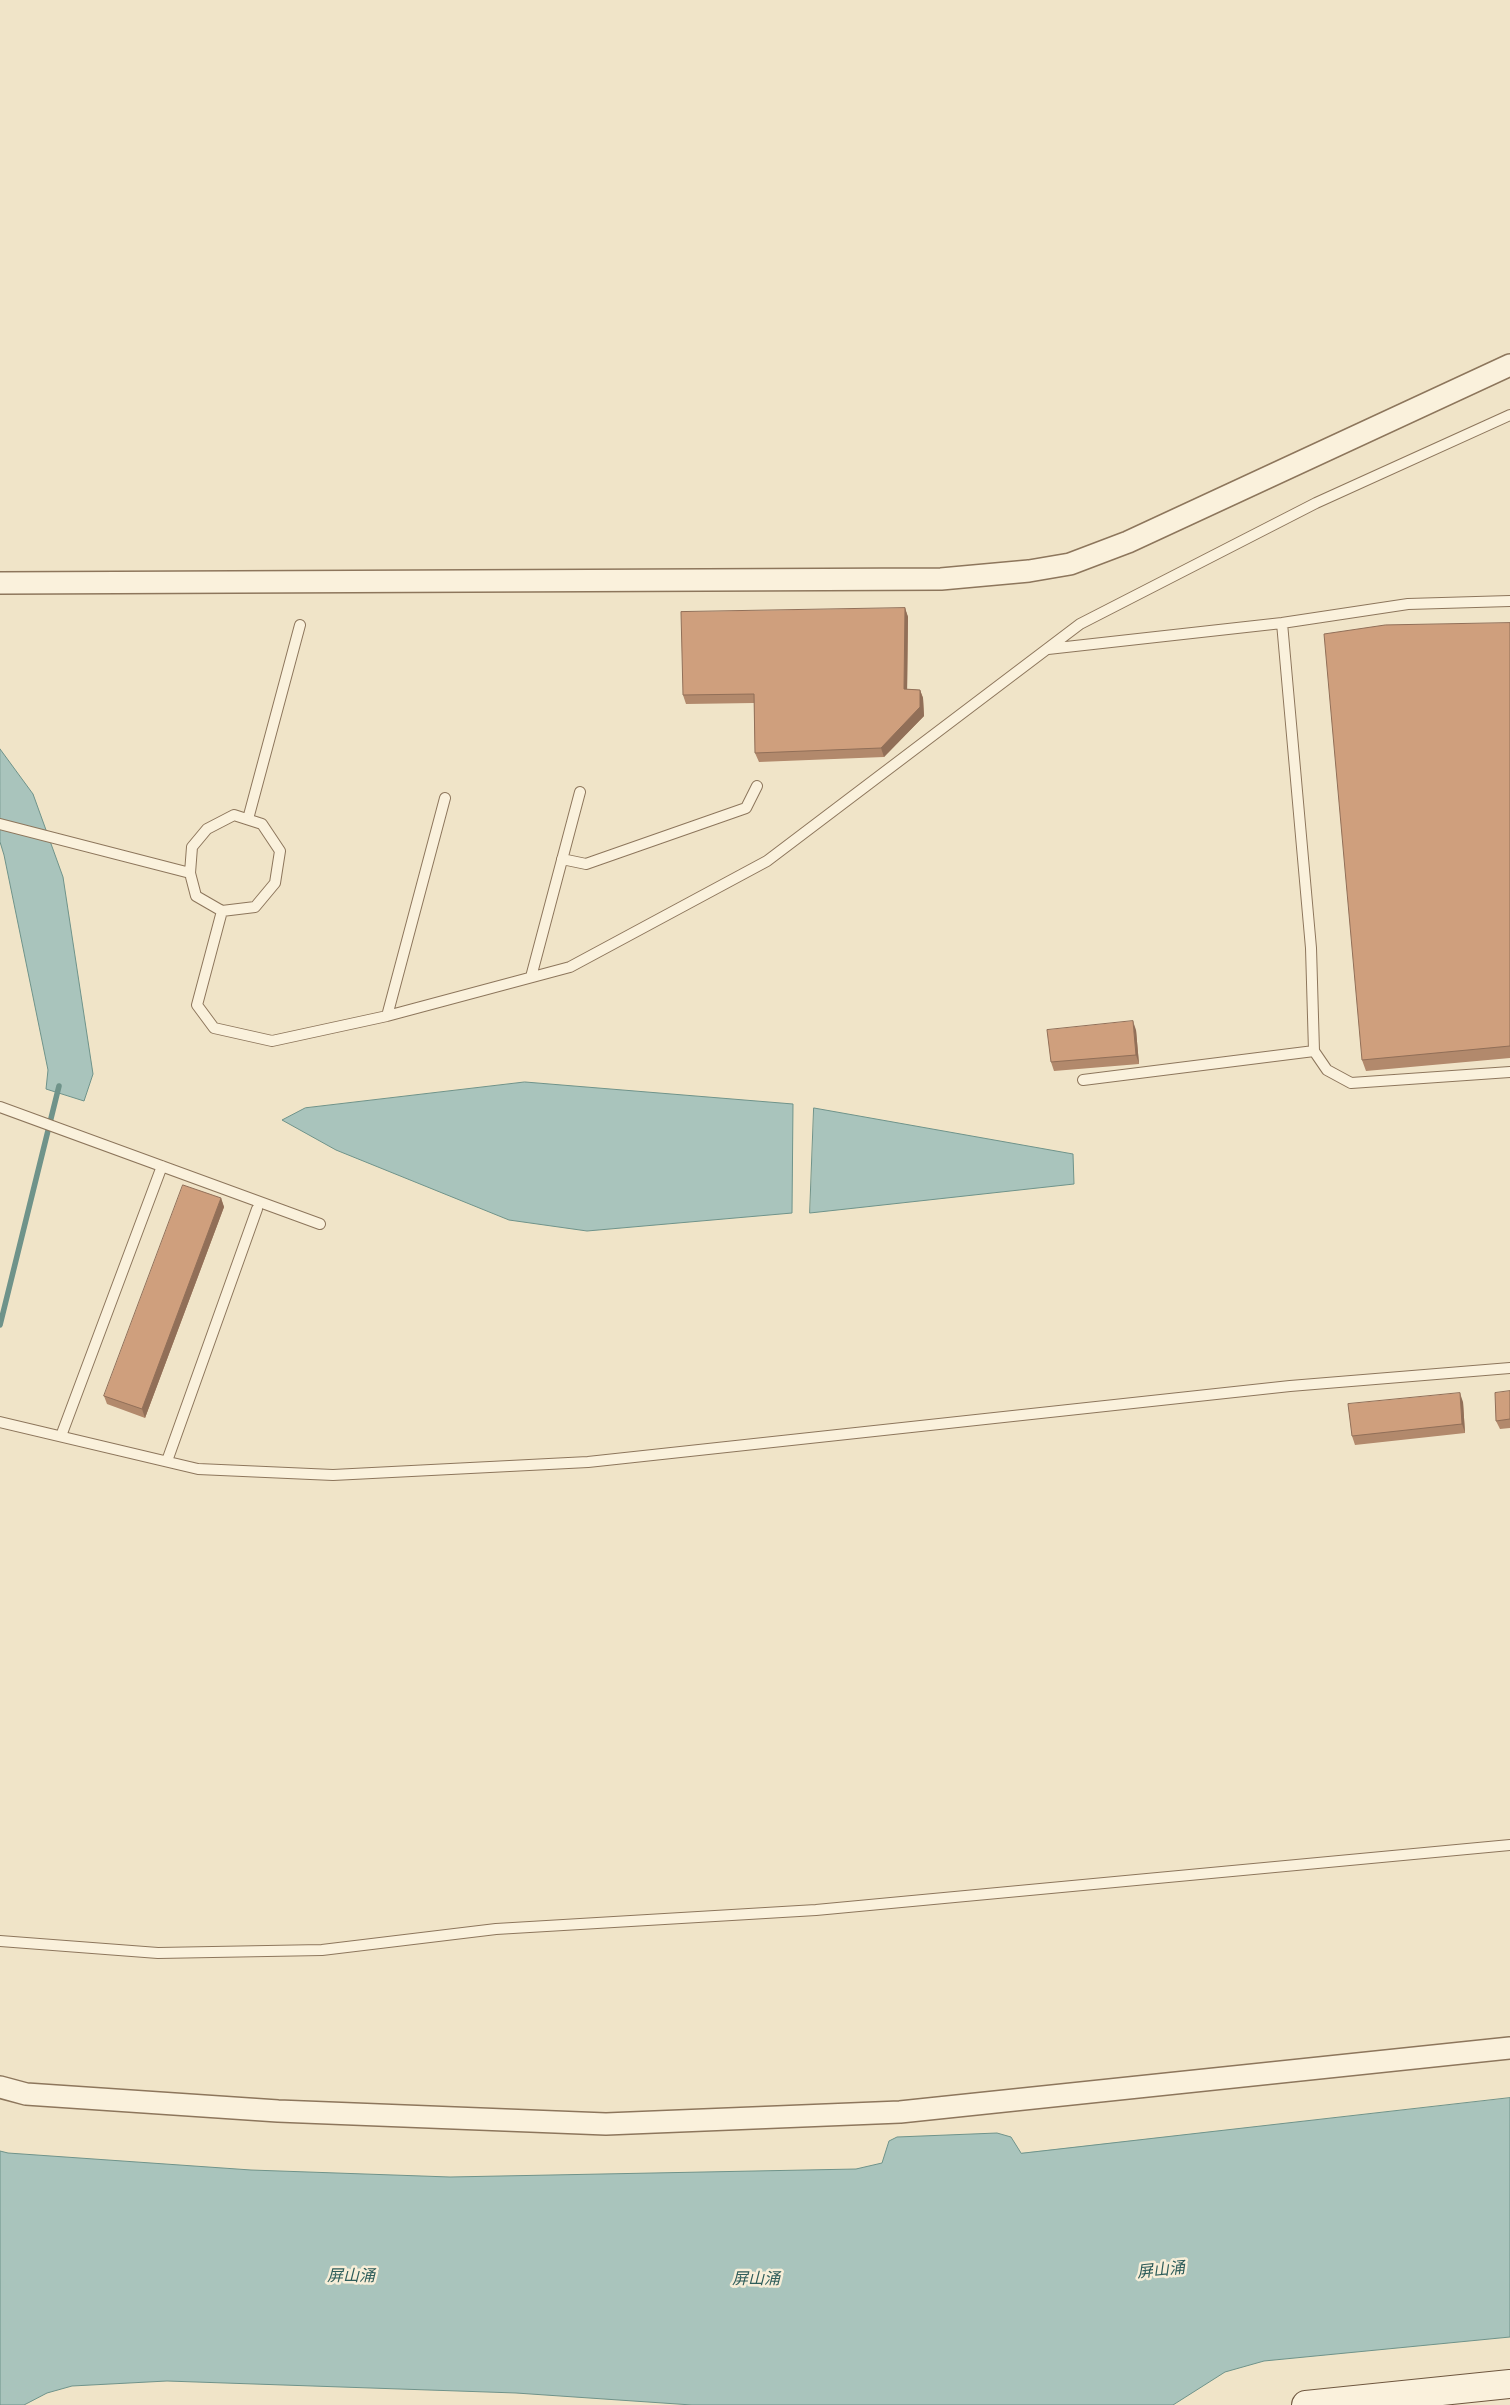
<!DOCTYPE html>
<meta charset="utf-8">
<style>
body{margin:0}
canvas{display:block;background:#f0e4c8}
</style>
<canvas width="1510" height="2405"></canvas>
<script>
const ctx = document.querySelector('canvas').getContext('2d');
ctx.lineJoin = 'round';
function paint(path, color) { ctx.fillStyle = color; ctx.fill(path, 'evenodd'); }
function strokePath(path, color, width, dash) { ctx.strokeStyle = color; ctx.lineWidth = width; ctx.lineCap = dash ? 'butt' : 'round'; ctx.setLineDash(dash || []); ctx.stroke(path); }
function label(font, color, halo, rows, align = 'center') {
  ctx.font = font + ' "Source Serif 4","Noto Sans SC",serif'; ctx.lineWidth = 5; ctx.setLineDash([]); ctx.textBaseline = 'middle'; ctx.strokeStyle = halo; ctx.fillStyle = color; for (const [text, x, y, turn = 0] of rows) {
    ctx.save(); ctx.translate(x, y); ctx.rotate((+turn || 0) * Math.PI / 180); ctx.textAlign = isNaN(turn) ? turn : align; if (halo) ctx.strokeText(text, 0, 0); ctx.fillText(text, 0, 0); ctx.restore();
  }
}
const water = new Path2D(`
 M0 749 33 794 63 877 93 1074 84 1101 46 1089 48 1070 4 855 0 842Z
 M525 1082 793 1104 792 1213 587 1231 509 1220 336 1150 282 1120 305 1108Z
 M814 1108 1073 1154 1074 1184 810 1213Z
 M1510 2098V2337L1264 2361 1225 2372 1173 2405H692L516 2393 167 2381 72 2386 47 2393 24 2405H0V2151L8 2153 251 2170 450 2177 856 2169 882 2163 889 2141 897 2137 997 2133 1011 2137 1021 2153Z`);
paint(water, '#a9c4bc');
strokePath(water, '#6f938a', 1);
strokePath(new Path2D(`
 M0 1325 59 1086`), '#6f938a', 5.5);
const lane = new Path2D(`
 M1282 623 1311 948 1314 1051 1327 1070 1351 1083 1510 1072
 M1048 649 1282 623 1408 604 1510 601
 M248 819 300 625
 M0 824 190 873 196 896 222 911 197 1005 214 1028 272 1041 387 1016 570 967 767 861 1080 624 1316 503 1510 415
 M562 859 586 864 746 808 757 786
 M190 873 192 847 207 829 234 815 262 824 280 851 275 883 255 907 222 911
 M531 977 580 792
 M387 1016 445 798
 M1083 1080 1314 1051
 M0 1107 320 1224
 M0 1422 198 1469 333 1475 588 1462 1290 1386 1510 1368
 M61 1436 162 1166
 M167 1461 257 1209
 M0 1941 158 1953 322 1950 496 1929 816 1910 1510 1845`);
const street = new Path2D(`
 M0 583 941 579 1029 571 1070 564 1128 542 1510 365
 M0 2087 26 2094 278 2111 606 2124 900 2112 1510 2048`);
const secondary = new Path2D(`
 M1306 2405 1510 2384`);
strokePath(lane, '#8d765c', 12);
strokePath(street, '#8d765c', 24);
strokePath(secondary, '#6f573f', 30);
strokePath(lane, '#faf1dc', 10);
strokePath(street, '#faf1dc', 21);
strokePath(secondary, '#faf1dc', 28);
paint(new Path2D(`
 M905 608 908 617 907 689 920 690 923 698 924 716 884 757 759 762 755 753 754 703 686 704 683 695Z
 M1510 623V1058L1366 1071 1362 1060Z
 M1136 1030 1139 1064 1054 1071 1051 1062Z
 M221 1198 224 1207 145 1418 107 1404 104 1396Z
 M1510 1391V1428L1500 1429 1496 1421Z
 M1463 1402 1465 1433 1355 1445 1352 1436Z`), '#b2896c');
paint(new Path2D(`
 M905 608 908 617 907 698 904 689Z
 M920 690 923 698 924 716 884 757 881 748Z
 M1133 1021 1136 1030 1139 1064 1136 1055Z
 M221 1198 224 1207 145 1418 142 1409Z
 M1460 1393 1463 1402 1465 1433 1462 1424Z`), '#916f58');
const building = new Path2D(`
 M905 608 904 689 920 690V707L881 748 755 753 754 694 683 695 681 612Z
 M1510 623V1046L1362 1060 1324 634 1385 625Z
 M1133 1021 1136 1055 1051 1062 1047 1030Z
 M183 1185 221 1198 142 1409 104 1396Z
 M1510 1391V1419L1496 1421 1495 1393Z
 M1460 1393 1462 1424 1352 1436 1348 1404Z`);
paint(building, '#cf9f7d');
strokePath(building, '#916f58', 1);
label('italic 16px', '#2f5d5a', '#f7eed8', [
 ["屏山涌",1161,2271,-6],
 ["屏山涌",351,2277],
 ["屏山涌",756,2280]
]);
</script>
